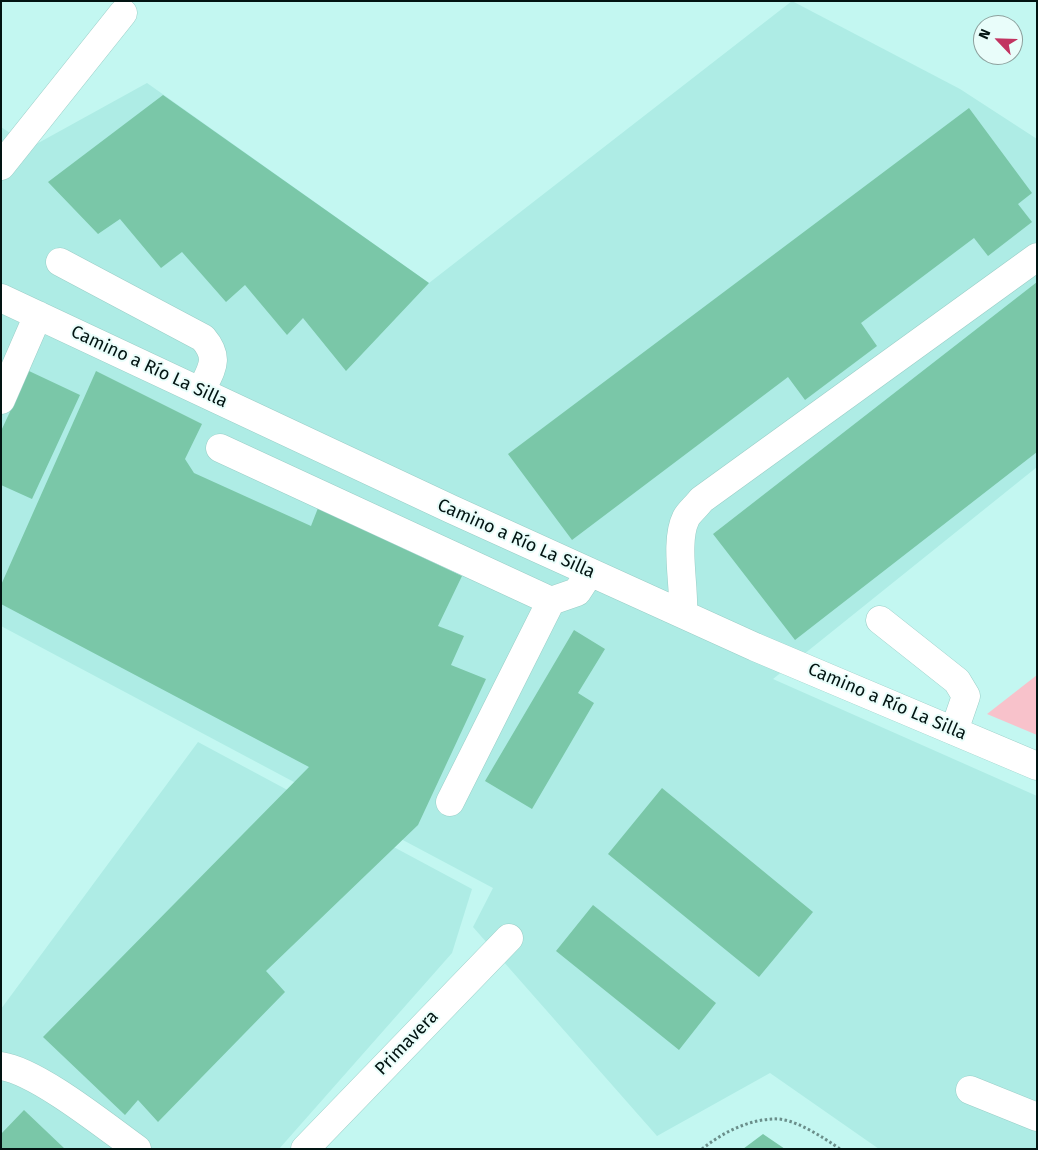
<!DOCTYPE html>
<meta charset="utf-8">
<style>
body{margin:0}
#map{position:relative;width:1038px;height:1150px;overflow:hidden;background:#c3f7f1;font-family:"Fira Sans",sans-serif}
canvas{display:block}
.frame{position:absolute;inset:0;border:2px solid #021412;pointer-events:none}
.north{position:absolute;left:973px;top:15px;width:50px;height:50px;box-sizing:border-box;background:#e9fdfa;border:1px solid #8da09d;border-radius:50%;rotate:294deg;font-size:14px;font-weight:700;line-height:20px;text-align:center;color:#021412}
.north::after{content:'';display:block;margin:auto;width:18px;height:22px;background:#c23461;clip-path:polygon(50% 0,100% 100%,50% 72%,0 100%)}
</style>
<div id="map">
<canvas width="1038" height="1150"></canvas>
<div class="frame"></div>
<div class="north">N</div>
</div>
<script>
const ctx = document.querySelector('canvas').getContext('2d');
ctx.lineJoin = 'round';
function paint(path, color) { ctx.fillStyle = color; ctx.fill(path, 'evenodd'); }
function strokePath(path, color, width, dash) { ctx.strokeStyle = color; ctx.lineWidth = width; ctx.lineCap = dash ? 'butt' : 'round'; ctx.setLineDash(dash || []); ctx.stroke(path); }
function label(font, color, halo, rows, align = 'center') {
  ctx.font = font + ' "Fira Sans",sans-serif'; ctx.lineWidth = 4; ctx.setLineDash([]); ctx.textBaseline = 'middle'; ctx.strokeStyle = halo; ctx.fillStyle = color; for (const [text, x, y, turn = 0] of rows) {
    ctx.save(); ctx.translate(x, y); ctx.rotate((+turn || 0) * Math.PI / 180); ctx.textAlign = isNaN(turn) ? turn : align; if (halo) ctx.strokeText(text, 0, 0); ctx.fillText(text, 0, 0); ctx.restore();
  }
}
paint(new Path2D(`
 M792 1 960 89 1037 139V467L773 679 1037 796V1149H879L770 1073 657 1136 473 927 493 888 1 626V127L31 147 147 83 429 283Z
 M198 742 472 889 452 953 279 1149H1V1009Z`), '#aeece5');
paint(new Path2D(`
 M1037 675V735L987 714Z`), '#f8c2cb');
paint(new Path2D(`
 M163 95 429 283 346 371 303 318 287 335 245 285 226 302 182 252 161 268 120 219 98 234 48 182Z
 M969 108 1032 193 1018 204 1032 222 988 256 974 238 861 323 877 346 805 400 788 377 572 540 508 454Z
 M1037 282V452L795 640 713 534Z
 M29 371 80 395 32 499 1 485V431Z
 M96 371 202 424 185 459 194 473 311 526 318 508 462 576 438 626 464 636 451 665 486 679 418 825 266 971 285 992 158 1122 138 1100 125 1115 43 1037 309 767 1 604V585Z
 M574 630 605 649 578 693 594 703 532 809 485 781Z
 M662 788 813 912 759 977 608 854Z
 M593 905 716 1003 679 1050 556 951Z
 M24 1110 65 1149H1V1134Z
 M763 1134 785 1149H743Z`), '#7ac7a8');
const minor = new Path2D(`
 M1 166 123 13
 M60 262 203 338C221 359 211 369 201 391
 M1 298 451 509 755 647 1037 766
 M1 400 38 315
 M220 448 551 601 577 592 590 572
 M683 614C685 587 674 542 686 518 689 512 697 506 701 500L1037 257
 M880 620 957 681 966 696 954 731
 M450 802 551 601
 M1 1066C37 1071 105 1126 137 1149
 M970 1090 1037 1117
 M305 1149 509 938`);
strokePath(minor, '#9acec7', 29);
strokePath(new Path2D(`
 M702 1149C722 1133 747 1120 773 1119 793 1117 824 1138 840 1149`), '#6a8e8a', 3, [2.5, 2.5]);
strokePath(minor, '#fff', 28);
label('18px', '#021412', '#e9fdfa', [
 ["Camino a Río La Silla",149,367,25],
 ["Camino a Río La Silla",516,539,24],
 ["Camino a Río La Silla",887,702,23],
 ["Primavera",407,1043,-46]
]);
</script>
